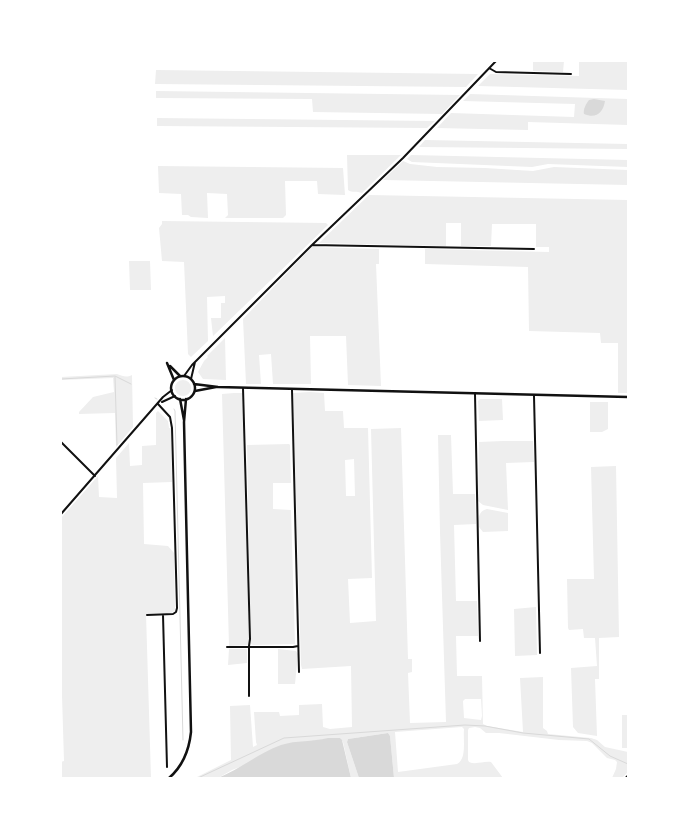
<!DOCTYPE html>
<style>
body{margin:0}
#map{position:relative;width:689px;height:839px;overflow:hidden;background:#fff;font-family:"Roboto Condensed",sans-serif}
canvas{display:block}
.frame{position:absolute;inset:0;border:62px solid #fff;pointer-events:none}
</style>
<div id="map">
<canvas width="689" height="839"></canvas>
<div class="frame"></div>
</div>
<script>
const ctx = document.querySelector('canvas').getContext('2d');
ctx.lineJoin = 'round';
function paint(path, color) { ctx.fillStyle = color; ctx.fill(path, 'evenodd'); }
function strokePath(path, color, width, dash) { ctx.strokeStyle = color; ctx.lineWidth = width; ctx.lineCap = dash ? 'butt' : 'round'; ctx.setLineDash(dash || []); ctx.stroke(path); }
paint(new Path2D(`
 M533 61H564L563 72 533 71Z
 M579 61H628V90L478 86 490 74 579 76Z
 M156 70 478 74 466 87 155 84Z
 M156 91 460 95 442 114 313 112 312 99 156 98Z
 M470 94 628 99V125L528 122V130L437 128 451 113 574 117 575 104 463 101Z
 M157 118 435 121 427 128 157 126Z
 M425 140 628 144V149L419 147Z
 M347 155H401L362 193C357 191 352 193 348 190Z
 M411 155 628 160V167L548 164 532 167 412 162 407 159Z
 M403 161 410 164 437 167 485 168 533 171 554 167 628 170V185L383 180Z
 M158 166 343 168 345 195 318 194 317 181H285L286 215 283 218H225L228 215 227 194 207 193 208 218 191 217 188 215H182L181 194 159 193Z
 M369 195 628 200V393H618V343H601L600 333 529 331 528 267 425 264V249L549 252V247H536V224H492L491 246H461V223H446V246L319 243Z
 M162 221 326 223 328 225 213 336 211 318H221V303H225V296L207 297 208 341 191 357 188 354 184 262 162 261 159 228 162 224Z
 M312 247 379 249V264H376L381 386 348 385 346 336H310L311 384H273L271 354 259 355 261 384H246L243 319Z
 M129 261H150L151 290H130Z
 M225 338 226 380 203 379 198 372 204 361 208 357 207 356Z
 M117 374C123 376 126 378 132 375L133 427 116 447 115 413 79 414V412L93 397 114 392 113 378 61 380V377Z
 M175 388a8 8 0 1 1 16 0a8 8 0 1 1-16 0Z
 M310 392 324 393 325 411H343L344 428H368L372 578 348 579 350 623 376 621 371 429 401 428 408 659H412V672L408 673 410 723 446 722 440 532 438 435H451L453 494H475L476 524 454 525 456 601H477L478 636H456L457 676H482L483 724 487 726 523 732 520 678 543 677V728L547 731 548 734 591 738 597 740 605 747 628 752V772L622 778H612L616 769 617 762 615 760 607 758 592 743 587 741 559 740 499 733H486L480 728 475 727 469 728 468 730V760L469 762C476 765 483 761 491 762L503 778H394L390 736 388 733 348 739 347 742 359 778H351L343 742 340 738C329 738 318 742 307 741L232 770 218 778H195L231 760 230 706 250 705 253 747 257 745 256 742 254 712H279L280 716 299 715V705L322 704 323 727 330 729 352 727 351 666 302 669 301 665 293 393ZM354 459 355 496H346L345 460ZM465 699H481L482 716 481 720 464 718 463 701ZM462 727 464 729C463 740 467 759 457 764L398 772 395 732Z
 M234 393H242L249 644 248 645 229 646 222 394Z
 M480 399H502L503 420 479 421 478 401Z
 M590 402H608V429L602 432H590Z
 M158 411 168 421 169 428H171L172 482 143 483 144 544 168 546 174 553 175 610 172 613 146 614 151 778H61V762L64 761 61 663V518L98 476 99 497 117 498 116 458 129 443 130 466 142 465V446L156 445V413Z
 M503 441H533L534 462 506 463 508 510 483 505 478 501 479 442Z
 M289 444 290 445 291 483H273V509L291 510 295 644 253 645 251 644 247 445Z
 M616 466 619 637 599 638V679H595L597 736 578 733 573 727 571 668 597 666 595 638H584L583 629 569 630 568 628 567 579H594L591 467Z
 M487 509 508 513V531L483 532 479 527C478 519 478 511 487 509Z
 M536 607 537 655 515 656 514 609Z
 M229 649H246L247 650V663L228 665Z
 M278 649 296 651 298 654 295 684H278Z
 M622 715H628V748H622Z`), '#eee');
paint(new Path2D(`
 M594 99 605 101C603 113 596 119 584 114 583 109 586 104 589 100Z
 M388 733 390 736 394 778H359L347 742 348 739Z
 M328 738H340L342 740 351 778H218C240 769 259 753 281 745 297 740 312 742 328 738Z`), '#d9d9d9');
strokePath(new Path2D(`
 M115 377 117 445
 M61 379 115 376 131 384
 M155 398 157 399
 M174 409 175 411 183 740
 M198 778 284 738 465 725 485 726 523 733 589 739 610 756 628 764`), '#d9d9d9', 1);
strokePath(new Path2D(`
 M489 68 496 72 571 74
 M312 245 534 249
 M184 376 192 365 312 245 403 158 496 61
 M191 379 195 362
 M243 388 250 639 249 646V696
 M292 390 299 672
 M475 394 480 641
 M534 396 540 653
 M162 402 175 396
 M61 442 95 476
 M61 514 163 397 172 390
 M147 615 173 614 176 612 177 608 172 428 170 417 158 404
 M163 615 167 767
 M227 647H293L298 646`), '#111', 2);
strokePath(new Path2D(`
 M167 363 174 380
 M170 366 180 376
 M171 388a12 12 0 1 1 24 0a12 12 0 1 1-24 0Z
 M194 384 218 387 628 397
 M195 391 216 387
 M180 399 184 420
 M169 778C183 766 189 751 191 732L184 422 186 399
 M626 778 628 776`), '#111', 2.5);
</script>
